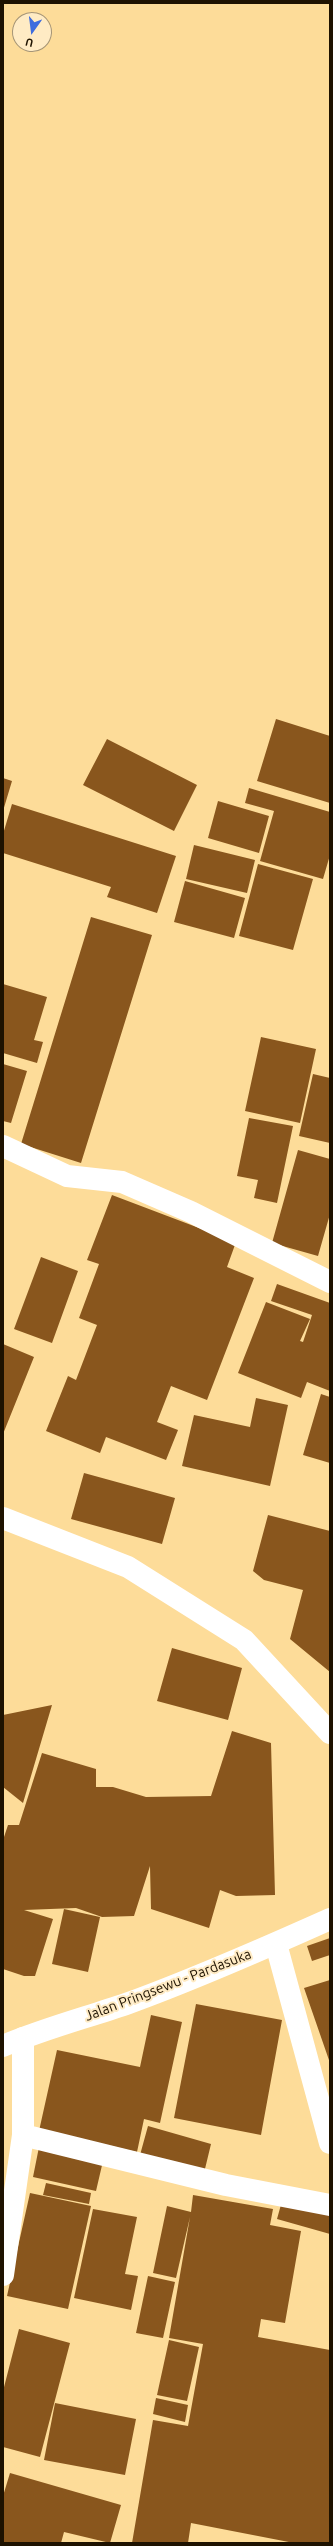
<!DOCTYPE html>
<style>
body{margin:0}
#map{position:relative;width:333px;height:2546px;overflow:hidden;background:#fddc99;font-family:Ubuntu,sans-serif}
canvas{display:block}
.frame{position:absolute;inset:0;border:4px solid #1e1200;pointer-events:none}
.north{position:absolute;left:12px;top:12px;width:40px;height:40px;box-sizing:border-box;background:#ffebc4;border:1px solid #a59476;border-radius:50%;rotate:194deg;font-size:11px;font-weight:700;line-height:16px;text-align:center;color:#1e1200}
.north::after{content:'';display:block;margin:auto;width:14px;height:18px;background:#3f6dde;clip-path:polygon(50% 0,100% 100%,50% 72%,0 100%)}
</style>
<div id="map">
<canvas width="333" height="2546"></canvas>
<div class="frame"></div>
<div class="north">U</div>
</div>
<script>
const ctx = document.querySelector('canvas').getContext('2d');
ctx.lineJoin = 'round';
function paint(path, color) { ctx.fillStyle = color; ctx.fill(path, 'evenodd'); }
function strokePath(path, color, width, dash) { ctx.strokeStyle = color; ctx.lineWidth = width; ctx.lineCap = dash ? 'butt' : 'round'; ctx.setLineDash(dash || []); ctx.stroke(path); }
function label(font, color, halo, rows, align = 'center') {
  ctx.font = font + ' Ubuntu,sans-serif'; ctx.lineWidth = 4; ctx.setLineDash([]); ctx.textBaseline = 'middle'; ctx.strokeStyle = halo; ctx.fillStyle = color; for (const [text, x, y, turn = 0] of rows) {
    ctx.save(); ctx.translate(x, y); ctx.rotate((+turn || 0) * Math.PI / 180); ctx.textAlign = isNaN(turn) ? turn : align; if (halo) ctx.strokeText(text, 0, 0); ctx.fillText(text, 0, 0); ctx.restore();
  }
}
paint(new Path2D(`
 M276 719 330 736V803L257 781Z
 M107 739 197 785 174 831 83 785Z
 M3 778 12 781 3 811Z
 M249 788 330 812V855L323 879 260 861 274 811 245 803Z
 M218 801 269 816 259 853 208 838Z
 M12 804 176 856 157 913 107 897 111 887 3 853V834Z
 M194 845 255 860 247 893 186 879Z
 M258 864 313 879 293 950 239 936Z
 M185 881 245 898 234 938 174 922Z
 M91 917 152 935 81 1163 21 1144Z
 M3 984 47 997 34 1040 43 1042 37 1063 3 1053Z
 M261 1037 316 1049 300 1123 245 1111Z
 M3 1064 27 1071 11 1123 3 1121Z
 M313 1074 330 1078V1143L299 1136Z
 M249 1118 293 1126 277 1203 254 1198 258 1180 237 1176Z
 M298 1150 330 1159V1214L318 1256 272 1243Z
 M112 1195 236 1242 227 1267 254 1278 207 1400 171 1386 157 1422 178 1430 166 1460 106 1437 100 1453 46 1431 68 1376 76 1380 97 1325 79 1318 99 1264 87 1260Z
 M41 1257 78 1271 52 1343 14 1329Z
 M277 1284 330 1303V1391L307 1382 301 1398 238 1373 266 1302 310 1319 300 1341 303 1342 312 1315 271 1301Z
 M3 1344 34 1357 3 1434Z
 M321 1394 330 1397V1463L303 1455Z
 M256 1398 288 1405 270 1486 182 1466 194 1415 250 1427Z
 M84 1473 175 1498 162 1544 71 1519Z
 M268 1515 330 1531V1672L290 1639 303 1590 264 1580 253 1571Z
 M172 1648 242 1668 228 1720 157 1701Z
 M52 1705 23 1803 3 1787V1715Z
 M232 1731 271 1743 275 1895 236 1896 220 1890 209 1928 151 1909 150 1866 134 1916 102 1917 76 1908 24 1910 53 1919 35 1976H24L3 1969V1840L8 1825H19L42 1753 96 1769V1787H113L146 1797 211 1796Z
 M64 1909 100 1917 88 1972 52 1964Z
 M330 1938V1955L312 1961 307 1946Z
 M330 1980V2063L304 1988Z
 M196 2004 282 2020 261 2135 174 2118Z
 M151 2015 182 2022 160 2123 144 2119 137 2152 39 2131 57 2050 140 2067Z
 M148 2126 211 2144 204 2173 140 2155Z
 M39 2147 103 2161 96 2191 33 2177Z
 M46 2183 91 2193 89 2204 43 2195Z
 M30 2193 91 2206 68 2309 7 2296Z
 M193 2195 273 2209 270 2225 301 2231 285 2323 261 2319 258 2337 330 2350V2543H294L191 2523 188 2543H132L153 2420 188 2426 203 2344 169 2338 190 2217 176 2278 153 2273 167 2206 191 2212Z
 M282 2201 330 2215V2234L277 2219Z
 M93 2209 137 2217 125 2274 138 2276 131 2310 74 2298Z
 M148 2276 175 2282 163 2338 136 2333Z
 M19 2329 70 2343 40 2457 3 2447V2391Z
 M169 2340 199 2347 187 2401 157 2395Z
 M156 2398 188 2405 185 2422 153 2414Z
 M55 2403 136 2419 125 2475 44 2460Z
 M10 2473 121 2505 110 2543 64 2532 61 2543H3V2496Z`), '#89561d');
strokePath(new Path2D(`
 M3 1146 67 1176 122 1182 191 1212 330 1282
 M3 1518 128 1567 244 1640 330 1733
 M276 1944 330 2143
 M23 2135 226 2185 330 2205
 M3 2275 23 2135V2038`), '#fff', 22);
strokePath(new Path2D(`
 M3 2046C43 2029 85 2018 126 2004 195 1979 263 1949 330 1919`), '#fff', 22);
label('14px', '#1e1200', '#ffebc4', [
 ["Jalan Pringsewu - Pardasuka",168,1985,-21]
]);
</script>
